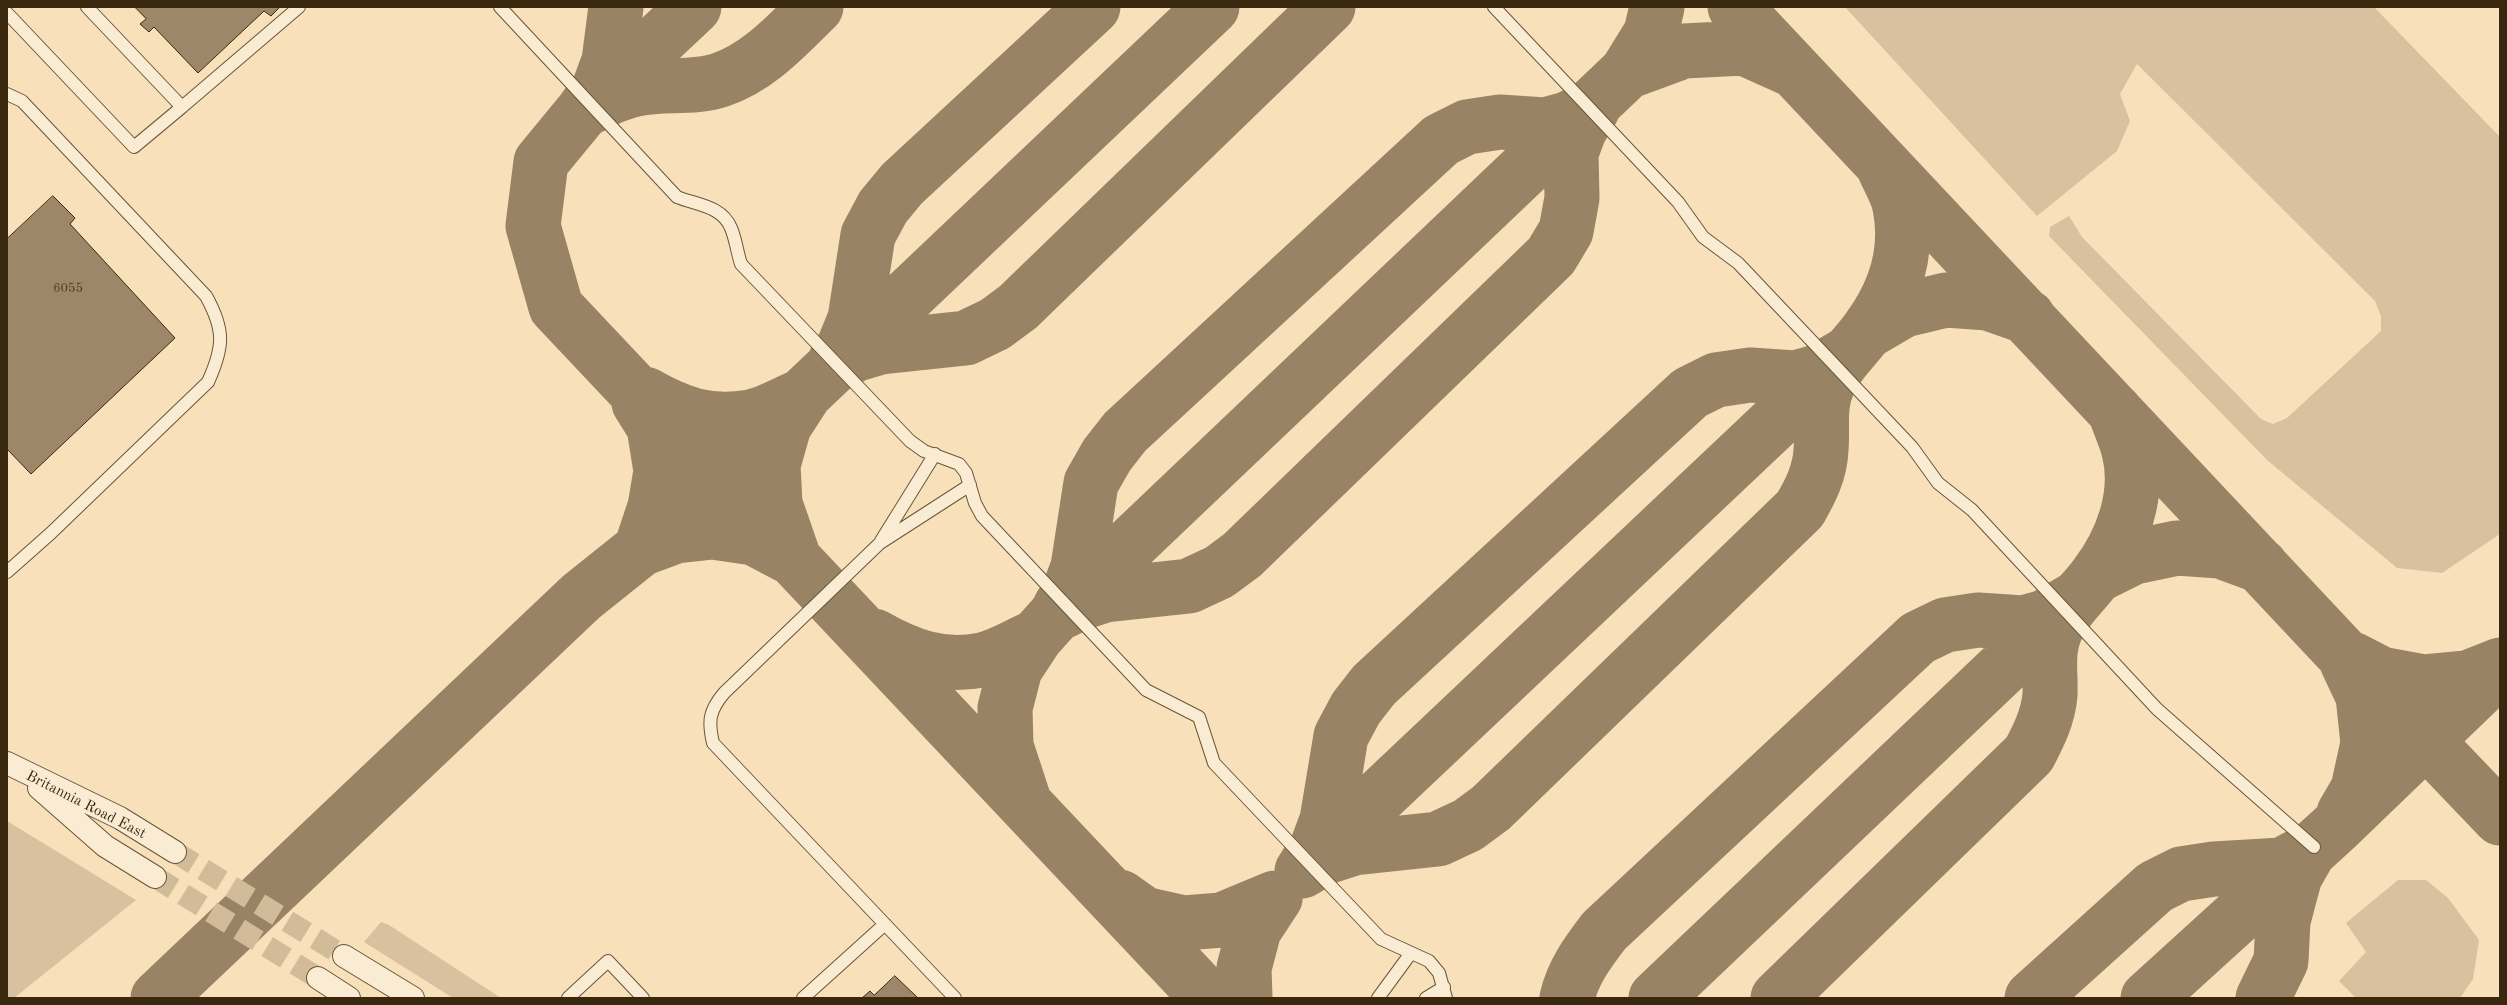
<!DOCTYPE html>
<style>
body{margin:0}
#map{position:relative;width:2507px;height:1005px;overflow:hidden;background:#f8e0bb;font-family:"Old Standard TT",serif}
canvas{display:block}
.frame{position:absolute;inset:0;border:8px solid #39280e;pointer-events:none}
</style>
<div id="map">
<canvas width="2507" height="1005"></canvas>
<div class="frame"></div>
</div>
<script>
const ctx = document.querySelector('canvas').getContext('2d');
ctx.lineJoin = 'round';
function paint(path, color) { ctx.fillStyle = color; ctx.fill(path, 'evenodd'); }
function strokePath(path, color, width, dash) { ctx.strokeStyle = color; ctx.lineWidth = width; ctx.lineCap = dash ? 'butt' : 'round'; ctx.setLineDash(dash || []); ctx.stroke(path); }
function label(font, color, halo, rows, align = 'center') {
  ctx.font = font + ' "Old Standard TT",serif'; ctx.lineWidth = 4; ctx.setLineDash([]); ctx.textBaseline = 'middle'; ctx.strokeStyle = halo; ctx.fillStyle = color; for (const [text, x, y, turn = 0] of rows) {
    ctx.save(); ctx.translate(x, y); ctx.rotate((+turn || 0) * Math.PI / 180); ctx.textAlign = isNaN(turn) ? turn : align; if (halo) ctx.strokeText(text, 0, 0); ctx.fillText(text, 0, 0); ctx.restore();
  }
}
paint(new Path2D(`
 M1845 7H2374L2500 137V534L2442 573 2397 568 2267 460 2049 236 2050 227 2069 216 2082 237 2261 419 2273 424 2287 418 2381 331V316L2375 301 2137 64 2120 94 2130 121 2117 151 2037 216Z
 M7 821 136 900 14 998H7Z
 M2398 880H2426L2448 898 2479 940 2473 979 2460 998H2356L2339 981 2366 952 2346 923Z
 M381 922 389 925 501 998H453L364 942Z`), '#d8c19e');
strokePath(new Path2D(`
 M616 7 609 61 599 88 583 111 541 162 533 226 556 307 1208 998
 M1735 7 2343 654 2500 818
 M1627 72 1684 51 1744 48 1793 70
 M594 101 694 7
 M583 111C600 102 617 93 636 89 663 83 694 89 720 80 759 67 787 35 816 7
 M1868 331 1904 310 1946 300 1988 303 2028 317
 M836 359 844 346 855 319 868 235 883 207 902 184 1093 7
 M840 363 854 355 881 347 966 338 995 324 1018 307 1328 7
 M645 394C680 414 709 424 750 417 768 414 787 402 804 395L784 426 773 465 775 504 792 553
 M639 403 654 427 661 471 655 507 641 549 676 536 713 532 754 538 788 556
 M2096 576 2134 557 2177 548 2220 551 2261 566
 M1060 607 1068 594 1078 567 1091 483 1107 455 1125 432 1441 140 1467 127 1500 122 1545 125 1567 119 1591 107
 M1064 611 1077 604 1105 595 1189 586 1219 572 1242 555 1551 256 1566 231 1572 198 1571 153 1579 131 1593 108
 M874 636C909 656 941 668 982 660 1000 656 1019 644 1036 637L1015 669 1005 708 1006 746 1024 801
 M1036 637 1053 618 1627 72 1651 33 1657 7
 M2352 659 2381 674 2424 682 2467 678 2500 665
 M2344 813 2358 789 2368 743 2363 696 2347 662
 M1313 859 1838 363
 M1302 871 1326 857 1354 848 1438 839 1468 825 1491 808 1800 509C1811 490 1820 472 1821 450 1823 427 1818 407 1828 384 1836 364 1854 349 1867 331 1895 294 1909 253 1900 207 1898 194 1889 180 1884 168
 M1302 871 1317 847 1327 820 1341 736 1356 708 1374 685 1690 393 1716 380 1750 375 1795 378 1817 372 1849 353
 M1120 897 1144 914 1184 923 1222 920 1275 898 1254 930 1244 968 1245 998
 M158 998 581 597 641 549 1212 7
 M1567 998C1573 972 1588 952 1604 931L1918 638 1945 625 1978 620 2023 623 2045 617 2077 598
 M1656 998 2066 608
 M1778 998 2029 754C2039 735 2048 717 2050 695 2051 672 2046 651 2056 629 2065 608 2083 594 2096 576 2122 542 2140 495 2129 451 2126 438 2119 424 2115 411
 M2032 998 2155 887 2181 874 2214 869 2282 865 2307 852
 M2148 998 2335 828 2500 669
 M2263 998 2281 961 2283 921 2289 898 2295 876 2307 855`), '#988464', 55);
const building = new Path2D(`
 M135 7H280L271 16 264 11 198 73 154 27 149 32 140 24 146 19Z
 M53 196 75 218 70 224 175 338 31 474 7 449V239Z
 M895 976 918 998H862L870 991 874 995Z`);
paint(building, '#9c8868');
strokePath(building, '#39280e', 1);
strokePath(new Path2D(`
 M175 852 344 956
 M155 877 318 978`), '#d2bb98', 22, [22, 11]);
const service = new Path2D(`
 M87 7 182 107 299 7
 M500 7 677 197C697 205 722 206 731 228 736 240 737 252 741 264L910 441 924 451 959 464 966 473 975 503 982 516 1146 690 1199 717 1214 763 1381 939 1429 961 1439 973 1446 998
 M1494 7 1678 202 1703 237 1738 263 1912 447 1938 483 1972 510 2157 709 2314 847
 M7 13 134 147 182 107
 M7 94 22 101 206 296C225 330 224 347 208 382L51 533 7 572
 M881 541 935 454
 M568 998 608 961 643 998
 M803 998 885 924
 M955 998 713 743C708 721 709 711 724 693L880 543 970 485
 M1378 998 1411 953
 M1426 998 1444 987`);
const minor = new Path2D(`
 M7 763 120 818 175 852
 M39 788 105 846 155 877
 M344 956 413 998
 M318 978 349 998`);
strokePath(service, '#695639', 14);
strokePath(minor, '#695639', 24);
strokePath(service, '#faebd3', 12);
strokePath(minor, '#faebd3', 22);
label('13px', '#524024', null, [
 ["6055",68,289]
]);
label('15px', '#39280e', '#faebd3', [
 ["Britannia Road East",86,805,27]
]);
</script>
